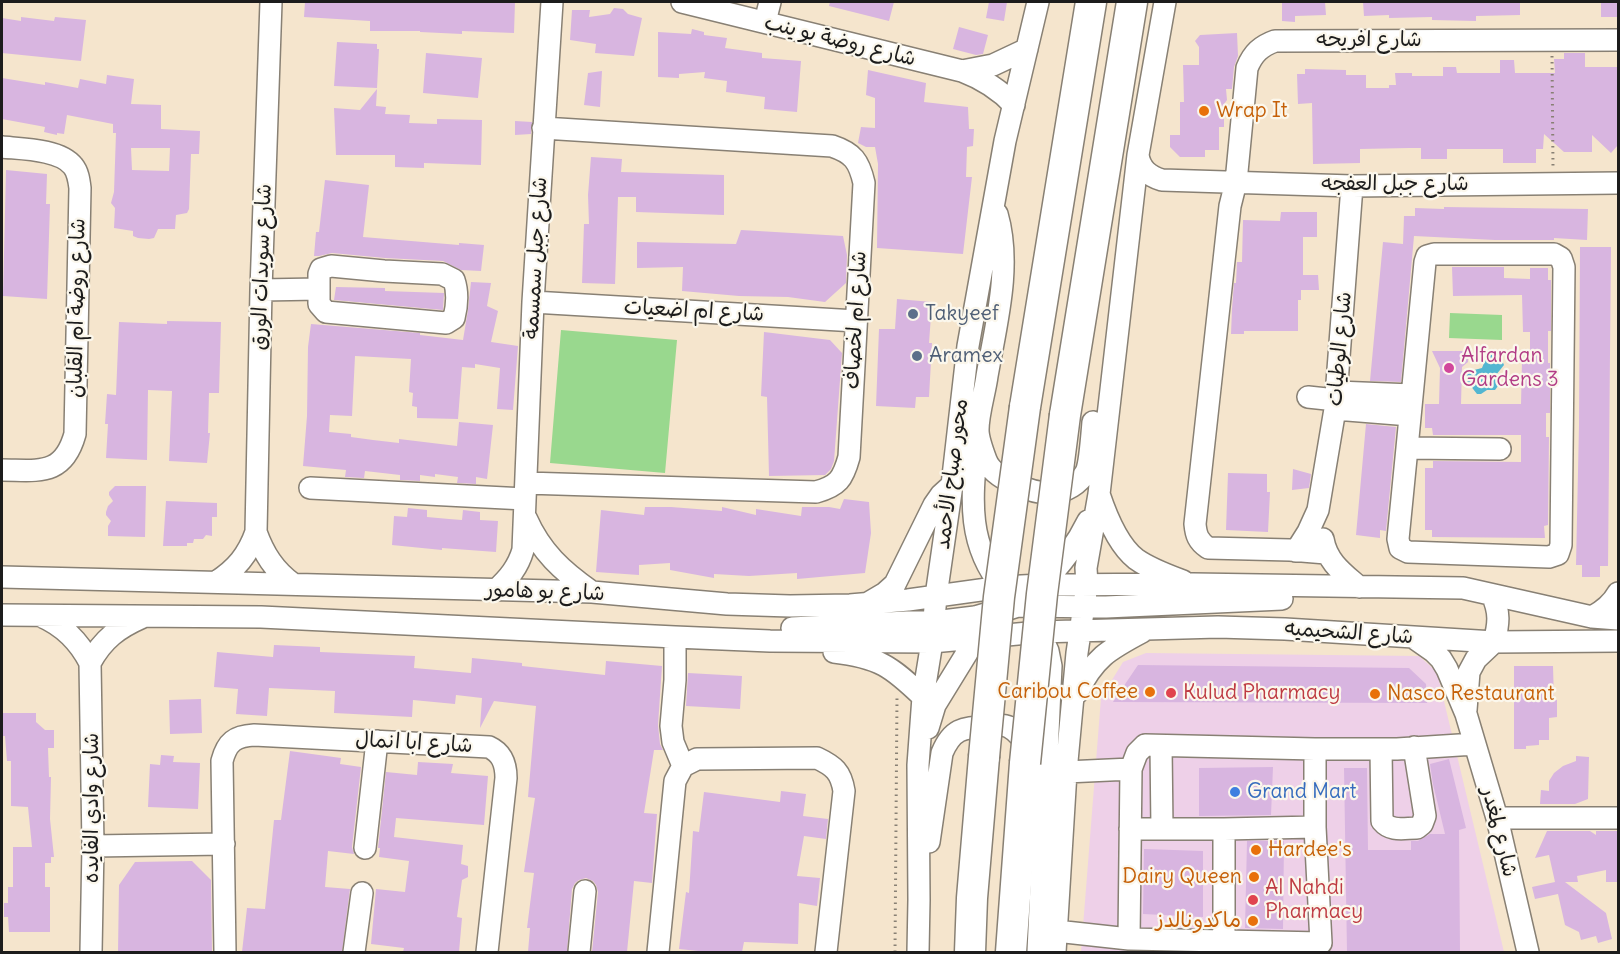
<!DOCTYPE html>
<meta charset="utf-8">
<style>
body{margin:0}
#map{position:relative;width:1620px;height:954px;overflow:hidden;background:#f5e5cd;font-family:Delius,sans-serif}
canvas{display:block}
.frame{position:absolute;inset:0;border:3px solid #1c1c1c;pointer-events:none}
</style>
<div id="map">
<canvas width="1620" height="954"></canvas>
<div class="frame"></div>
</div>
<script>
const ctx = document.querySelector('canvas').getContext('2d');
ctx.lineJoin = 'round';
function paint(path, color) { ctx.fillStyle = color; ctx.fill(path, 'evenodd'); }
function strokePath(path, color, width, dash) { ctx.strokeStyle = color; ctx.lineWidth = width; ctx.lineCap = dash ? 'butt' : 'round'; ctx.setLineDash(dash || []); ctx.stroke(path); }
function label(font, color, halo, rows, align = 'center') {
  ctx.font = font + ' Delius,"Playpen Sans Arabic",sans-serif'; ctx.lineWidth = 4.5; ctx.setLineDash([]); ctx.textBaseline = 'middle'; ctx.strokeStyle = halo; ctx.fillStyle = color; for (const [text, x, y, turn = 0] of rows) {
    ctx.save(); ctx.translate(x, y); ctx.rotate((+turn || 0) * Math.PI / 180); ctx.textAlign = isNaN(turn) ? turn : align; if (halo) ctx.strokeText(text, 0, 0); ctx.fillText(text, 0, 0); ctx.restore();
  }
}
paint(new Path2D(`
 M1146 653 1419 656 1437 672 1504 952H1081L1101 698 1123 662Z`), '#eed0e8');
paint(new Path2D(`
 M1450 313 1502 315V340L1449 338Z
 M561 330 677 340 665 473 550 463Z`), '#99d88e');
paint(new Path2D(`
 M1496 353 1500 356 1504 365 1496 375 1498 386 1495 390H1487L1481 394H1477L1466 380V374L1470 371 1482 368C1486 360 1485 354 1496 353Z`), '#53b6d1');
paint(new Path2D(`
 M305 2H515L514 33 462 31V34L420 32V31H370V21L304 17Z
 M830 2H894L889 21 829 6Z
 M989 2H1007L1004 21 986 18Z
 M1282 2H1325L1326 15 1295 16V22L1282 21Z
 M1363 2H1520V15L1476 16V21L1432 20V17L1389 18V15L1364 16Z
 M1601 2H1618V17H1601Z
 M614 8 623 9 628 14 642 18 634 56 595 53 596 44 570 40 572 10H590L589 17 610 14Z
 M21 17 54 21 55 17 86 20 81 61 2 53V18L21 21Z
 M959 27 988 35 983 54 976 55 953 49Z
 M692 29 704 32V35L727 38 725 48 762 53V58L801 61 797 112 764 109 765 97 726 92 727 81 704 78 705 72 679 74V78L658 77V32L691 34Z
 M1237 33 1238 56 1234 67 1232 89H1226L1227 100 1224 104 1227 108V114L1224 118V127H1219V150H1205V157H1180L1170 147V135H1180V102H1184L1183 65H1199V47L1195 41 1200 35Z
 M337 42 377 44V49H379L377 88 334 86Z
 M426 53 482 58 478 98 423 93Z
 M1564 53H1585V67H1618V145L1611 153 1592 135V152H1564L1544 134 1543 149H1536V163H1503V149H1447V159H1421V148H1409L1360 149V163L1313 164 1312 103 1298 104 1297 74H1305V69L1346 70V75H1366V88H1389V85H1396L1395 73H1412V76H1443V67H1456L1457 73H1500V60H1514L1515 73H1555L1554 59H1564Z
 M868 70 926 83 924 102 968 107 969 129H974L973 146 967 147 966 177H972L963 254 877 248 878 164 875 147H866L858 143 861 127 875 128V98L866 95Z
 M602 71 600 107 584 105 588 73Z
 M107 75 134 79 131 104 161 105V129L200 131 199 154H191L189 209 187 213 176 215 175 229H158L154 238 149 239 138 238 133 236V231L114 228 115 208 111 203 114 192 116 133H113V124L67 115 64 134 57 133V135L44 132 45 127 40 126 2 119V78L45 85V82L78 88 80 79 106 84ZM131 148H170L169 171 132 170Z
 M377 89 376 106 386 107 385 114 410 115 409 123 437 124V119L482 120 481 165 424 163V168L395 167V155H336L334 108 360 110Z
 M515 121 532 122 531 134 515 135Z
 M591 157 622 159 621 172 724 175V215L636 212V197H618L615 284 582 283 584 224H589L588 195Z
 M6 170 47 174 46 204H50L47 299 3 296Z
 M325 180 369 185 363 237 459 245V243L484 245 481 271 461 270 443 261 385 258 332 253 319 256H314L316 232H319Z
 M1444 207 1588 209 1587 240 1554 238V240H1495L1414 236 1401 382 1370 381 1383 242 1403 244 1404 216H1415V208L1444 209Z
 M1281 212H1317V237H1303V275H1318L1319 290H1301V300H1298V331H1244V334H1231L1232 309 1234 283H1236L1237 262H1242L1243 220 1280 221Z
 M741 230 843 236 847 255 846 283 825 302 788 297 739 296 682 291 683 267 637 268V242L736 244Z
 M1580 247H1611L1608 566H1600V577H1582V565H1576L1579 425Z
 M1452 267H1504V278L1530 279V268H1548V280H1551V331H1548V363H1550V413H1546V437H1549L1548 525 1544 526 1545 538 1432 537V530H1425V468H1433V461L1521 462V435H1433L1432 428H1425V404H1439L1440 368 1432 351H1468V362L1462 367 1461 404H1521L1522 361H1530V332H1523L1522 295 1453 296Z
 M471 282 491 283 487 306 498 311 491 342 518 346 513 410 497 409 500 368 475 364V368L462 367 458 419 417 418V407L412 406 413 393 409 392 411 359 355 356 352 416 330 415 329 432 351 434V437L373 440 399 443V439L457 446 459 422 493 425 487 479 476 477V484L457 483 458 477 435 474V477L420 475V481L400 480V475L365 471 364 478 345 477 346 470 303 466 307 416 308 347 311 324 420 333V335L463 340 468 310Z
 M336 287 385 288V291L444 293 443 310 334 300Z
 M897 299 932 302 929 343H932L929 397H916L915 408 876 406 879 329H895Z
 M167 321 221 322 219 393H209L208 433H210L207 463 169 461 172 391 148 390 147 460 106 458 108 424H105L107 394 116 395 119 322 167 324Z
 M764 332 830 340 842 353 834 461 831 469 825 475 769 476 767 397 761 396Z
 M1366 424 1396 427 1386 531 1380 530V538L1356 535Z
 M1293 469 1311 474 1309 488 1292 490Z
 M1228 473 1267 474V492H1270L1268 532 1226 530Z
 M115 486H146L145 537 108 536V526L111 521 106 515V512L108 506 113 501 109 495V492Z
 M844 499 869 502 871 533 865 573 797 579V573L749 576 714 574V578L670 570V563L639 565V575L596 572 601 510 644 515 645 507H671L722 511V507L756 515V509L801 516 802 507H829L840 509Z
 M166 501 217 503V517H212V536L206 535 203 539H194L193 543H187V546H163Z
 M408 508 427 510V517L449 519 462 520 463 510 480 512V520L498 521 496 552 442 548V550L392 545 394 516 407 517Z
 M274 645 320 647V652L415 656 414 668 471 673 472 658 522 663V666L605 675 606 661 662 666 658 725 660 744 663 750H654L644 813 657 814 652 883 634 881 627 952H592L598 892 596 885 593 881 586 878 579 880 575 883 572 889 567 952H528L530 928H527L534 873 524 872 535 798 528 797 536 706 494 701 480 728 482 698 456 695 455 704 413 700 412 717 334 713 335 691 269 688 267 716 236 714 238 689 214 687 217 652 273 657Z
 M1138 665 1409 668 1426 684 1427 703 1113 702Z
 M1514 666H1553L1554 700H1557V717L1549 718V740H1539V745L1526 746V749H1514Z
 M688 673 742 676 740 709 686 706Z
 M201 699 202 733 170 734 169 700Z
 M2 713H36V722L45 730H54V748H48L49 777H51L50 819 54 857H51V863H45V887H50V932H9L8 917H4V903H8V887H13V847H32L28 807 11 806V761H7L5 736H2Z
 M290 751 341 758 340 764 361 767 352 847 354 854 328 851 325 887 350 889 342 952H242L247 908 265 909 274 820H281Z
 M161 755 174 756 173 762 200 763 198 809 148 807 150 764 160 765Z
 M1576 756 1589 757 1588 799 1575 804H1540L1541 790 1549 791V781L1554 773 1563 766 1576 761Z
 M1449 759 1466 828 1459 830 1460 952H1347L1344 768H1367L1368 850H1411V841H1418L1430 834H1445L1433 784 1430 764Z
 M418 762 453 764 451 773 488 776 484 825 396 818 394 837 463 845 461 864 468 866V877L462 880 457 917 462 918 459 952H403L404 948 371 944 376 889 405 892 409 861 379 857 380 848H378L386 772 417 775Z
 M1273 767 1271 815 1199 816V768Z
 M781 791 806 794 803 816 828 819 826 839 804 836 797 876 820 878 817 906 799 903 798 944 744 942 742 952H708L679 949 686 892 689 893 693 831 699 832 704 792 780 802Z
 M1547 831H1590L1596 835V831H1618V882H1606V870L1577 876 1578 882H1565L1606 913 1612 939 1598 943 1596 936 1581 940 1579 932 1565 925 1558 894 1535 899 1532 887 1555 882 1549 855 1535 858Z
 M1247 841H1284L1283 929 1245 928Z
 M1144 849 1203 851V917L1143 914Z
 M192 861 211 880 212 952H118L119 885 135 862Z`), '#d8b5e0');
const minor = new Path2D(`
 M682 2 962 71C983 79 999 89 1014 105
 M765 22 770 2
 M962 71 993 65 1027 49
 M2 147C21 149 60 149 73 166 78 172 79 180 80 188L75 434C63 477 38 470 2 470
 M1138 155C1140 169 1149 176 1162 180L1352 186 1618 183
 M997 214C1012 266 996 324 987 376 985 392 978 413 978 430 978 438 983 452 986 460 993 479 1033 494 1052 493 1066 492 1079 484 1086 472 1090 464 1092 433 1093 422
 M331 266 384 271 442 274 454 280C458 292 457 306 454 318L446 323 326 312 319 304V274L321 269Z
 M261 290 319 289
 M533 302 856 321
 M1337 392 1412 395
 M1308 397 1336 400
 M1335 409 1410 415
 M977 444C972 497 966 543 1003 588
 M1407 448 1398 539 1400 548 1408 552 1549 557 1558 554 1561 545 1564 267 1561 258 1554 254H1434L1427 256 1425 262 1407 448 1500 449
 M526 483 816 492C838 486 843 479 849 457L864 183C859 161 853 153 832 146L543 128
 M310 488 525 499
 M1099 494C1106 515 1118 545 1136 559 1150 569 1167 575 1183 581
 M526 518C541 552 562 571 592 592
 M256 532C264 554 274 570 293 584
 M1323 539C1327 562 1343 573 1359 587
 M1296 551 1308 532 1318 510 1335 409 1352 186
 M1326 553 1290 550 1208 548C1198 541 1196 535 1195 524L1230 206 1236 182 1247 68C1253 53 1261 46 1275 41L1618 40
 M2 577 592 592 727 604 790 606 850 605 908 600 1002 587 1041 585 1193 584 1463 588 1592 617 1618 619
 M216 582C236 569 248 555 256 532L261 290 271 2
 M1041 585C1060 566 1076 546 1088 521
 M496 590C509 578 518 567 523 550L533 302 552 2
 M1492 595C1500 612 1499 624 1494 642
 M868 603 885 593 895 584 934 505 941 495 952 485
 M2 615 261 617 675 637 770 641 932 642 1039 632 1218 627 1285 629 1494 642 1618 641
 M41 616C64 626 79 641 90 663L93 846 91 952
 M1592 617C1603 611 1612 604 1618 593
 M792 628 907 622H934L975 617 999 610
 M675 637V680L671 726 673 742 683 766
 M1414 638 1434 652 1441 659 1447 669 1466 714 1497 818 1528 952
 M834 652C879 657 892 667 923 697
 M90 663C103 639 118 628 143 617
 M1077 693C1094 658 1108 650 1142 632
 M1466 710 1469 672 1476 659 1494 642
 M928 728 935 705 986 622 1002 611 1018 606 1106 607 1282 599
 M1161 746 1162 829
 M1315 749H1397L1475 744
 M1381 749 1382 821C1391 832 1404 828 1417 828L1422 824 1425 816 1414 747
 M1066 772 1131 769
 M1497 818H1618
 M1130 829H1224
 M929 842 942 753C953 727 964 728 990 726 996 725 1003 724 1009 727 1019 732 1024 741 1029 751
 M93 846 224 844
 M365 848 377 741
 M1056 931 1129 939 1224 941V829L1315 827V749L1145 745 1137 753 1131 769 1129 939
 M1224 941 1321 943 1315 827
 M225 952 222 761C227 742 235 736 254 735L489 747C502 753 506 764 506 778L487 952
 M354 952 362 893
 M579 952 585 891
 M658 952 675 781 683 766 697 759 817 758C834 766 841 772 844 791L826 952
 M918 952 919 900 918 765 923 697 932 642 936 596 952 485 968 346 1005 141 1038 2
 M1038 952 1051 666 1048 651 1041 636
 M1055 952 1066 772 1077 653 1087 585 1086 568 1099 494 1138 155 1165 2`);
const highway = new Path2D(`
 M1025 407 1091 2
 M1065 415 1132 2
 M970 952 972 898 984 757
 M1011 952 1025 763`);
strokePath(minor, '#888074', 24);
strokePath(highway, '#888074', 33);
strokePath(new Path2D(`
 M1552 56 1553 167
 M895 952 897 696`), '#888074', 3, [1.5, 4.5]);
strokePath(minor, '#fff', 21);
strokePath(highway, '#fff', 30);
const highwayBridge = new Path2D(`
 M984 757 999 597 1025 407
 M1025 763 1042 594 1065 415`);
strokePath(highwayBridge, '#888074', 33, []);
strokePath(highwayBridge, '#fff', 30);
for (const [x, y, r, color] of [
 [1204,111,6,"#e8710a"],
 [913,314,6,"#5c6f8a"],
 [917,356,6,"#5c6f8a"],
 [1449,368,6,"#d1479c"],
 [1150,692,6,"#e8710a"],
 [1171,693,6,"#e0444e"],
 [1375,694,6,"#e8710a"],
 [1235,792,6,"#3f7fe0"],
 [1256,850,6,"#e8710a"],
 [1254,877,6,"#e8710a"],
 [1253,900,6,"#e0444e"],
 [1253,921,6,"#e8710a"]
]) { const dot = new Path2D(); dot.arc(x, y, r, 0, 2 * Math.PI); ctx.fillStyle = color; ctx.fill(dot); strokePath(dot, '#fbf7ec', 2); }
label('21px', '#1c1c1c', '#fbf7ec', [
 ["شارع افريحه",1369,40],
 ["شارع روضة بو ينب",840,41,14],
 ["شارع جبل العفجه",1395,184],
 ["شارع جبل سمسمة",536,258,-87],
 ["شارع سويدات الورق",262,267,-88],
 ["شارع روضة ام القلبان",77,308,-89],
 ["شارع ام اضعيات",694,311,3],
 ["شارع ام لخصاف",856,320,-87],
 ["شارع الوطيات",1340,349,-85],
 ["محور صباح الأحمد",952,474,-83],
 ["شارع بو هامور",545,592,2],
 ["شارع الشحيميه",1349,633,4],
 ["شارع ابا انمال",414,743,3],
 ["شارع وادي الفايده",92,808,-90],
 ["شارع لمغدر",1499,832,76]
]);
label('21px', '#c56008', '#fbf7ec', [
 ["Wrap It",1216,111],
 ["Caribou Coffee",1138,692,"right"],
 ["Nasco Restaurant",1387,694],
 ["Hardee's",1268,850],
 ["Dairy Queen",1242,877,"right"],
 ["ماكدونالدز",1241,921,"right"]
], 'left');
label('21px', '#4e5e75', '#fbf7ec', [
 ["Takyeef",925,314],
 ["Aramex",929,356]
], 'left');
label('21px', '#b23c85', '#fbf7ec', [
 ["Alfardan",1461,356],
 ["Gardens 3",1461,380]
], 'left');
label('21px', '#be3a42', '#fbf7ec', [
 ["Kulud Pharmacy",1183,693],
 ["Al Nahdi",1265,888],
 ["Pharmacy",1265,912]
], 'left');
label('21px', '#366cbe', '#fbf7ec', [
 ["Grand Mart",1247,792]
], 'left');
</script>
